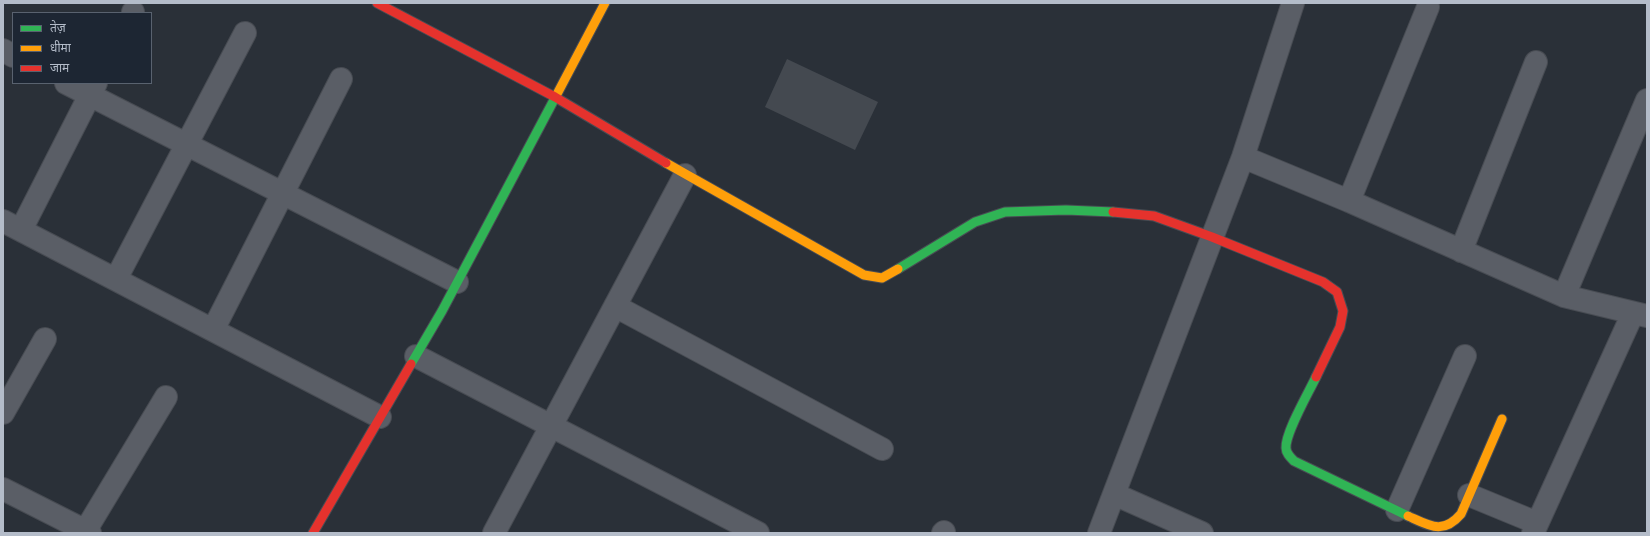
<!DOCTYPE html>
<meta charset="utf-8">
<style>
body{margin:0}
#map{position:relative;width:1650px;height:536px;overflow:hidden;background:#2a3038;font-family:"Golos Text","Noto Sans Devanagari",sans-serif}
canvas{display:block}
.frame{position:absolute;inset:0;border:4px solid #b4bcc9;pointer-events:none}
.legend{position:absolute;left:12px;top:12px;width:140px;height:72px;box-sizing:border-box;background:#1d2633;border:1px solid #59626f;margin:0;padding:5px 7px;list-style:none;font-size:12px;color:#b4bcc9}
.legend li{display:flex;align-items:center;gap:8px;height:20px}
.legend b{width:20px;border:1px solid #59626f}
</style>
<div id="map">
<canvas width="1650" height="536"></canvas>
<div class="frame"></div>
<ul class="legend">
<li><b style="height:5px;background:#30b455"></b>तेज़</li>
<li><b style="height:5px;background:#ff9f0a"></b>धीमा</li>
<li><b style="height:5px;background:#e5322d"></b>जाम</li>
</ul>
</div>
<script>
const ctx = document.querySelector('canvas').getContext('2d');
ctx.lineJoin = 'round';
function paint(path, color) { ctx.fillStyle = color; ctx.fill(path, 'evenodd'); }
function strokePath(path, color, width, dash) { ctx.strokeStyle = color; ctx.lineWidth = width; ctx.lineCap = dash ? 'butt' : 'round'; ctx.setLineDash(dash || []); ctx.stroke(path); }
paint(new Path2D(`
 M787 59 878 102 855 150 765 107Z`), '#444950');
const street = new Path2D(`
 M133 13V12
 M3 50 13 56
 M66 83 457 282
 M1243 157 1349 201 1564 296 1647 316
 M1349 201 1428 7
 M3 221 380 417
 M21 230 96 83
 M1461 251 1536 62
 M116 279 245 33
 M1564 296 1647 100
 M615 306 882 449
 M213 330 341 79
 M416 356 758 533
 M3 413 45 339
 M3 489 90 533
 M1114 494 1202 533
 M1469 495 1537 523
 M1397 510 1465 356
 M84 533 166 397
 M494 533 685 175
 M943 533 944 532
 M1099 533 1243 157 1293 3
 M1533 533 1633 313`);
const fast = new Path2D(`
 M898 269 975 222 1005 212 1066 210 1113 212
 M411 364 442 311 556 96
 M1316 377C1309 392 1285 433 1286 448 1286 453 1290 457 1294 461L1408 516`);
const slow = new Path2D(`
 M556 96 605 3
 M666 163 864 275 882 278 898 269
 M1408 516C1430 526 1443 535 1461 514L1502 419`);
const jam = new Path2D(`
 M377 3 555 97 666 163
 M1113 212 1154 216 1212 237 1323 282 1337 292 1343 311 1340 327 1316 377
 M313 533 411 364`);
strokePath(street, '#484c53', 24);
strokePath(fast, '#484c53', 11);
strokePath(slow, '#484c53', 11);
strokePath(jam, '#484c53', 11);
strokePath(street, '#5a5e66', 22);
strokePath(fast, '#30b455', 9);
strokePath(slow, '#ff9f0a', 9);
strokePath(jam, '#e5322d', 9);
</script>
